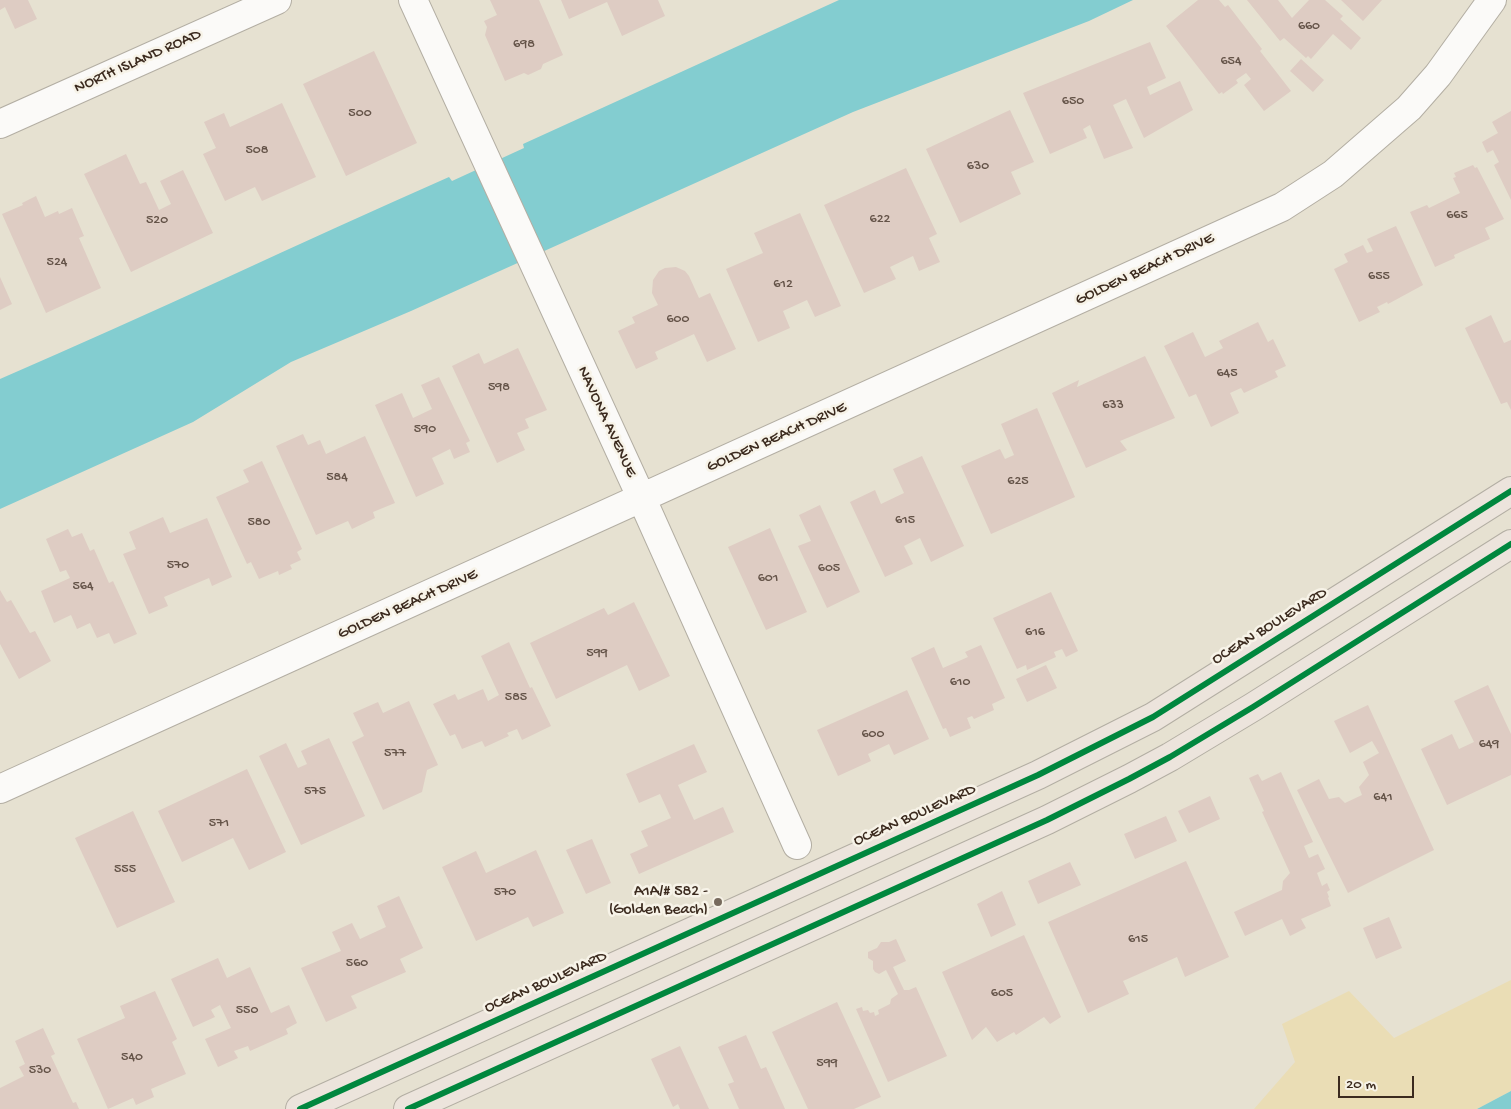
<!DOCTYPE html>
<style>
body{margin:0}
#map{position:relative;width:1511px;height:1109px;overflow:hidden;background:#e6e1d1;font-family:"Gochi Hand",sans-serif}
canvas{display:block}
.scale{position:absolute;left:1338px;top:1076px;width:76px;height:22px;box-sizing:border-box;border:2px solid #3b2a1e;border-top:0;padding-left:6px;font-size:15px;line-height:18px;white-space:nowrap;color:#3b2a1e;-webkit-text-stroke:4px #f7f3e8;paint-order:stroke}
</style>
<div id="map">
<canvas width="1511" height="1109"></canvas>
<div class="scale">20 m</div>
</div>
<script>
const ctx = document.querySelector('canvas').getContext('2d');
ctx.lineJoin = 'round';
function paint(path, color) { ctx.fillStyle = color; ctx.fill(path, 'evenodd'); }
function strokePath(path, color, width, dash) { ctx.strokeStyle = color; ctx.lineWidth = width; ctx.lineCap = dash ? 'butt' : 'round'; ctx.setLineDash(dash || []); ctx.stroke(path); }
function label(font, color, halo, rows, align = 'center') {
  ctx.font = font + ' "Gochi Hand",sans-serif'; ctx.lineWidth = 5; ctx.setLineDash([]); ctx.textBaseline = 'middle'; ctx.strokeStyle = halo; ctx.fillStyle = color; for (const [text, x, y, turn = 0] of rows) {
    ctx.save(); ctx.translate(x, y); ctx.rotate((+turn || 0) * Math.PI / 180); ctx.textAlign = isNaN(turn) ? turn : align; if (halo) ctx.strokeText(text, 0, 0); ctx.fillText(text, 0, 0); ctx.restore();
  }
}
paint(new Path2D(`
 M1511 980V1091L1477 1109H1254L1295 1062 1282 1024 1349 991 1394 1038Z`), '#eaddb5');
paint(new Path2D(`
 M839 0H1133L1089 21 853 112 411 311 291 362 193 422 0 509V379C151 314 299 243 449 177L452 181 524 148 523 144Z
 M1511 1091V1109H1477Z`), '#83cdd0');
paint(new Path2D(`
 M0 0H28L37 19 15 29 5 7 0 10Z
 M490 0H539L563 55 543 64 541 69 528 75 524 73 505 81 485 35 487 27 484 21 497 15Z
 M561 0H658L665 16 622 36 607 2 569 19Z
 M1198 0H1219L1225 7 1228 5 1262 49 1260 51 1291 91 1264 111 1244 85 1251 79 1246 73 1236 80 1238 83 1223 94 1222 92 1219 94 1166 26Z
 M1247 0H1278L1292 18 1309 0H1325L1343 16 1340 19 1361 38 1351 50 1333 34 1311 59 1308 56 1306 58 1284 38 1280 41Z
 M1341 0H1382L1363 21Z
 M1150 42 1166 78 1147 87 1150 95 1180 81 1193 110 1144 138 1126 99 1113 105 1133 148 1104 159 1090 125 1083 129 1087 138 1050 154 1023 93Z
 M374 51 417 143 346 176 303 84Z
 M1301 59 1324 80 1313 92 1290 71Z
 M282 103 316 177 262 201 255 187 225 201 203 154 216 148 204 122 224 113 230 127Z
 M1010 110 1034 162 1011 172 1021 194 960 223 926 149Z
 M1511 111V200L1494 165 1499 162 1493 150 1487 153 1482 142 1498 133 1492 122Z
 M126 154 140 184 146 182 159 210 171 204 160 181 183 170 213 233 131 272 84 174Z
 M1473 165 1475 168 1477 167 1504 219 1485 228 1490 239 1454 255 1455 258 1435 267 1410 212 1427 205 1429 208 1460 193 1453 178 1456 177 1454 173Z
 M906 168 937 234 929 238 940 262 919 271 913 256 890 267 896 279 864 293 824 205Z
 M36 196 45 217 58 211 59 214 72 208 84 236 79 238 101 288 46 313 2 214 23 205 22 203Z
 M800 213 841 306 815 317 807 300 783 311 790 328 758 342 726 269 763 253 754 233Z
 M1396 226 1423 285 1388 304 1387 302 1377 307 1380 312 1359 322 1334 269 1348 262 1344 254 1363 245 1367 253 1373 251 1367 239Z
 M676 267 685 271 689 276 699 298 710 293 736 349 707 362 694 334 655 352 658 359 636 369 618 331 635 323 632 317 658 305 652 293 653 280 659 271 665 268Z
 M0 277 12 304 0 310Z
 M1491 315 1504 343 1511 340V410L1507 402 1501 404 1465 328Z
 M1258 322 1268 342 1273 339 1286 366 1275 371 1278 377 1244 393 1241 388 1230 393 1239 413 1211 427 1196 394 1189 397 1164 346 1193 332 1205 357 1223 348 1219 341Z
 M518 348 547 410 525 419 529 428 517 433 525 450 497 463 452 366 479 353 484 364Z
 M1145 356 1175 418 1120 441 1127 450 1086 468 1052 393 1079 380 1077 387Z
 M439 377 470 441 466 443 470 452 454 459 450 449 432 458 444 484 416 497 375 405 402 393 413 418 432 409 421 385Z
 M1037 408 1075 497 991 534 961 466 1000 449 1005 459 1014 455 1001 424Z
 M303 434 308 445 320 440 326 454 365 436 395 503 373 512 375 518 352 529 348 521 316 535 276 446Z
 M922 456 964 546 931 562 920 538 904 546 913 564 885 577 850 502 875 490 881 504 904 493 893 469Z
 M262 461 302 549 297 552 301 560 290 565 292 569 279 575 278 571 259 579 251 562 247 564 216 497 249 482 243 470Z
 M820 505 860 592 827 608 798 546 811 541 799 515Z
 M163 517 170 533 207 518 232 577 212 586 209 578 164 597 168 606 149 614 123 554 136 549 129 532Z
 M770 528 807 612 766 630 728 547Z
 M68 529 72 537 82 533 90 551 94 549 109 583 113 581 137 634 114 644 109 633 97 638 90 623 77 629 71 615 54 623 41 591 70 578 66 570 60 572 46 539Z
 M0 590 7 602 11 600 30 633 35 631 51 661 19 679 0 644Z
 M1051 592 1078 651 1066 657 1062 649 1054 652 1056 657 1027 670 1026 665 1017 669 993 618Z
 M634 602 670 676 639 691 627 665 556 699 530 643 604 608 608 615Z
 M509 642 530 688 532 687 551 726 522 740 517 729 507 733 509 736 485 747 482 741 462 749 455 734 450 736 433 704 455 694 458 700 483 689 488 701 499 695 481 656Z
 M981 645 1005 698 992 704 994 710 974 719 972 716 967 718 971 728 950 737 946 728 943 729 911 658 934 647 943 668 968 657 965 652Z
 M1046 665 1057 688 1027 702 1016 679Z
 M1488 685 1511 734V775L1447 805 1421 749 1452 734 1459 749 1474 742 1454 701Z
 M907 690 929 739 894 755 889 744 868 754 871 761 838 776 817 730Z
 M409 701 438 765 427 770 422 792 383 810 352 742 364 736 353 713 378 702 383 713Z
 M1368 705 1434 850 1348 893 1297 790 1319 779 1329 799 1339 797 1345 803 1362 795 1359 787 1369 775 1363 762 1379 753 1372 741 1350 753 1334 721Z
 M329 738 365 816 301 845 259 756 286 743 298 768 307 764 301 751Z
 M694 744 707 772 678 785 694 820 723 807 734 832 639 874 630 854 648 846 641 831 671 818 660 794 639 803 626 774Z
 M247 769 286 852 249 870 233 838 182 862 158 811Z
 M1281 772 1313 842 1304 846 1309 858 1318 854 1325 869 1317 873 1322 886 1327 883 1330 890 1327 892 1329 897 1328 898 1331 906 1301 919 1306 928 1290 936 1282 919 1245 936 1234 912 1282 890 1283 881 1290 873 1262 812 1264 811 1249 778 1258 774 1262 781Z
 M1210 796 1220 819 1189 833 1178 811Z
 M133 811 175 902 117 928 75 838Z
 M1166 816 1177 841 1135 859 1124 834Z
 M592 839 611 883 586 894 566 850Z
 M536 850 564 913 533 927 528 917 476 941 442 867 476 851 486 873Z
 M1186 861 1229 957 1185 977 1177 957 1123 981 1129 994 1088 1013 1048 922Z
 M1070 862 1081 885 1038 904 1028 881Z
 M1002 891 1016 925 991 937 977 904Z
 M399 896 423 948 400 959 406 972 351 996 357 1008 326 1022 301 968 341 951 332 932 352 923 360 939 386 927 377 906Z
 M1389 917 1402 948 1376 959 1363 928Z
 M1024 935 1061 1017 1050 1024 1044 1017 1016 1035 1014 1032 997 1042 986 1027 972 1040 942 972Z
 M896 939 906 961 893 967 904 990H909L916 987 947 1056 888 1082 856 1009 862 1007 863 1011 868 1010 870 1013 874 1012 875 1016 879 1014 878 1010 890 1004 891 999 898 994 886 970 879 974 875 972 873 969V961L868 958V952L877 948 881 942H889Z
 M218 958 227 978 250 967 271 1013 289 1005 297 1023 286 1029 288 1034 250 1051 248 1046 234 1051 238 1058 218 1067 205 1039 231 1028 220 1005 211 1010 215 1017 193 1027 171 979Z
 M155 991 177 1039 172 1042 186 1074 151 1089 154 1097 136 1105 133 1098 108 1109 77 1039 125 1018 120 1006Z
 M837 1002 881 1097 854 1109H808L772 1032Z
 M43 1028 55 1054 51 1056 73 1103 76 1102 79 1109H0V1088L24 1076 19 1067 25 1064 15 1041Z
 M746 1035 761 1069 766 1067 785 1109H739L728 1084 734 1082 718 1047Z
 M680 1046 709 1109H680L678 1104 673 1107 651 1059Z`), '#deccc3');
const minor = new Path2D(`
 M413 0 642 499 797 845
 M0 124 277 0
 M0 789 1282 207 1333 174 1409 108 1438 75 1492 0`);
const primary = new Path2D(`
 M300 1109 1038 775 1153 717 1511 491
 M408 1109 1047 820 1129 779 1170 757 1253 707 1511 544`);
strokePath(minor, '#b3aea3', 30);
strokePath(primary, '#b3aea3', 30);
strokePath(minor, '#fbfaf8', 28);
strokePath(primary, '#ece4dc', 28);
strokePath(new Path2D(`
 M300 1109 1038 775 1153 717 1511 491
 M408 1109 1047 820 1129 779 1170 757 1253 707 1511 544`), '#00873e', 6);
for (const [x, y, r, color] of [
 [718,902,5,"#776a5d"]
]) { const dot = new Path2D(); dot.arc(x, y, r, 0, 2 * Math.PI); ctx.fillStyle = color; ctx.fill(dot); strokePath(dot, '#f7f3e8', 2); }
label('14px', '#645348', null, [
 ["660",1309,27],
 ["698",524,45],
 ["654",1231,62],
 ["650",1073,102],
 ["500",360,114],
 ["508",257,151],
 ["630",978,167],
 ["665",1457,216],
 ["622",880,220],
 ["520",157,221],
 ["524",57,263],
 ["655",1379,277],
 ["612",783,285],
 ["600",678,320],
 ["645",1227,374],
 ["598",499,388],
 ["633",1113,406],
 ["590",425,430],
 ["584",337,478],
 ["625",1018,482],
 ["615",905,521],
 ["580",259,523],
 ["570",178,566],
 ["605",829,569],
 ["601",768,579],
 ["564",83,587],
 ["616",1035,633],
 ["599",597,654],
 ["610",960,683],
 ["585",516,698],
 ["600",873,735],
 ["649",1489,745],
 ["577",395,754],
 ["575",315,792],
 ["641",1383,798],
 ["571",219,824],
 ["555",125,870],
 ["570",505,893],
 ["615",1138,940],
 ["560",357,964],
 ["605",1002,994],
 ["550",247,1011],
 ["540",132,1058],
 ["599",827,1064],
 ["530",40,1071]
]);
label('16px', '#3b2a1e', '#f7f3e8', [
 ["NORTH ISLAND ROAD",138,62,-24],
 ["GOLDEN BEACH DRIVE",1145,270,-25],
 ["NAVONA AVENUE",606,422,65],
 ["GOLDEN BEACH DRIVE",777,438,-24],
 ["GOLDEN BEACH DRIVE",408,605,-24],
 ["OCEAN BOULEVARD",1270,627,-32],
 ["OCEAN BOULEVARD",915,816,-24],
 ["OCEAN BOULEVARD",546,983,-24]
]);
label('16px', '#3b2a1e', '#f7f3e8', [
 ["A1A/# 582 -",708,893],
 ["(Golden Beach)",708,911]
], 'right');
</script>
